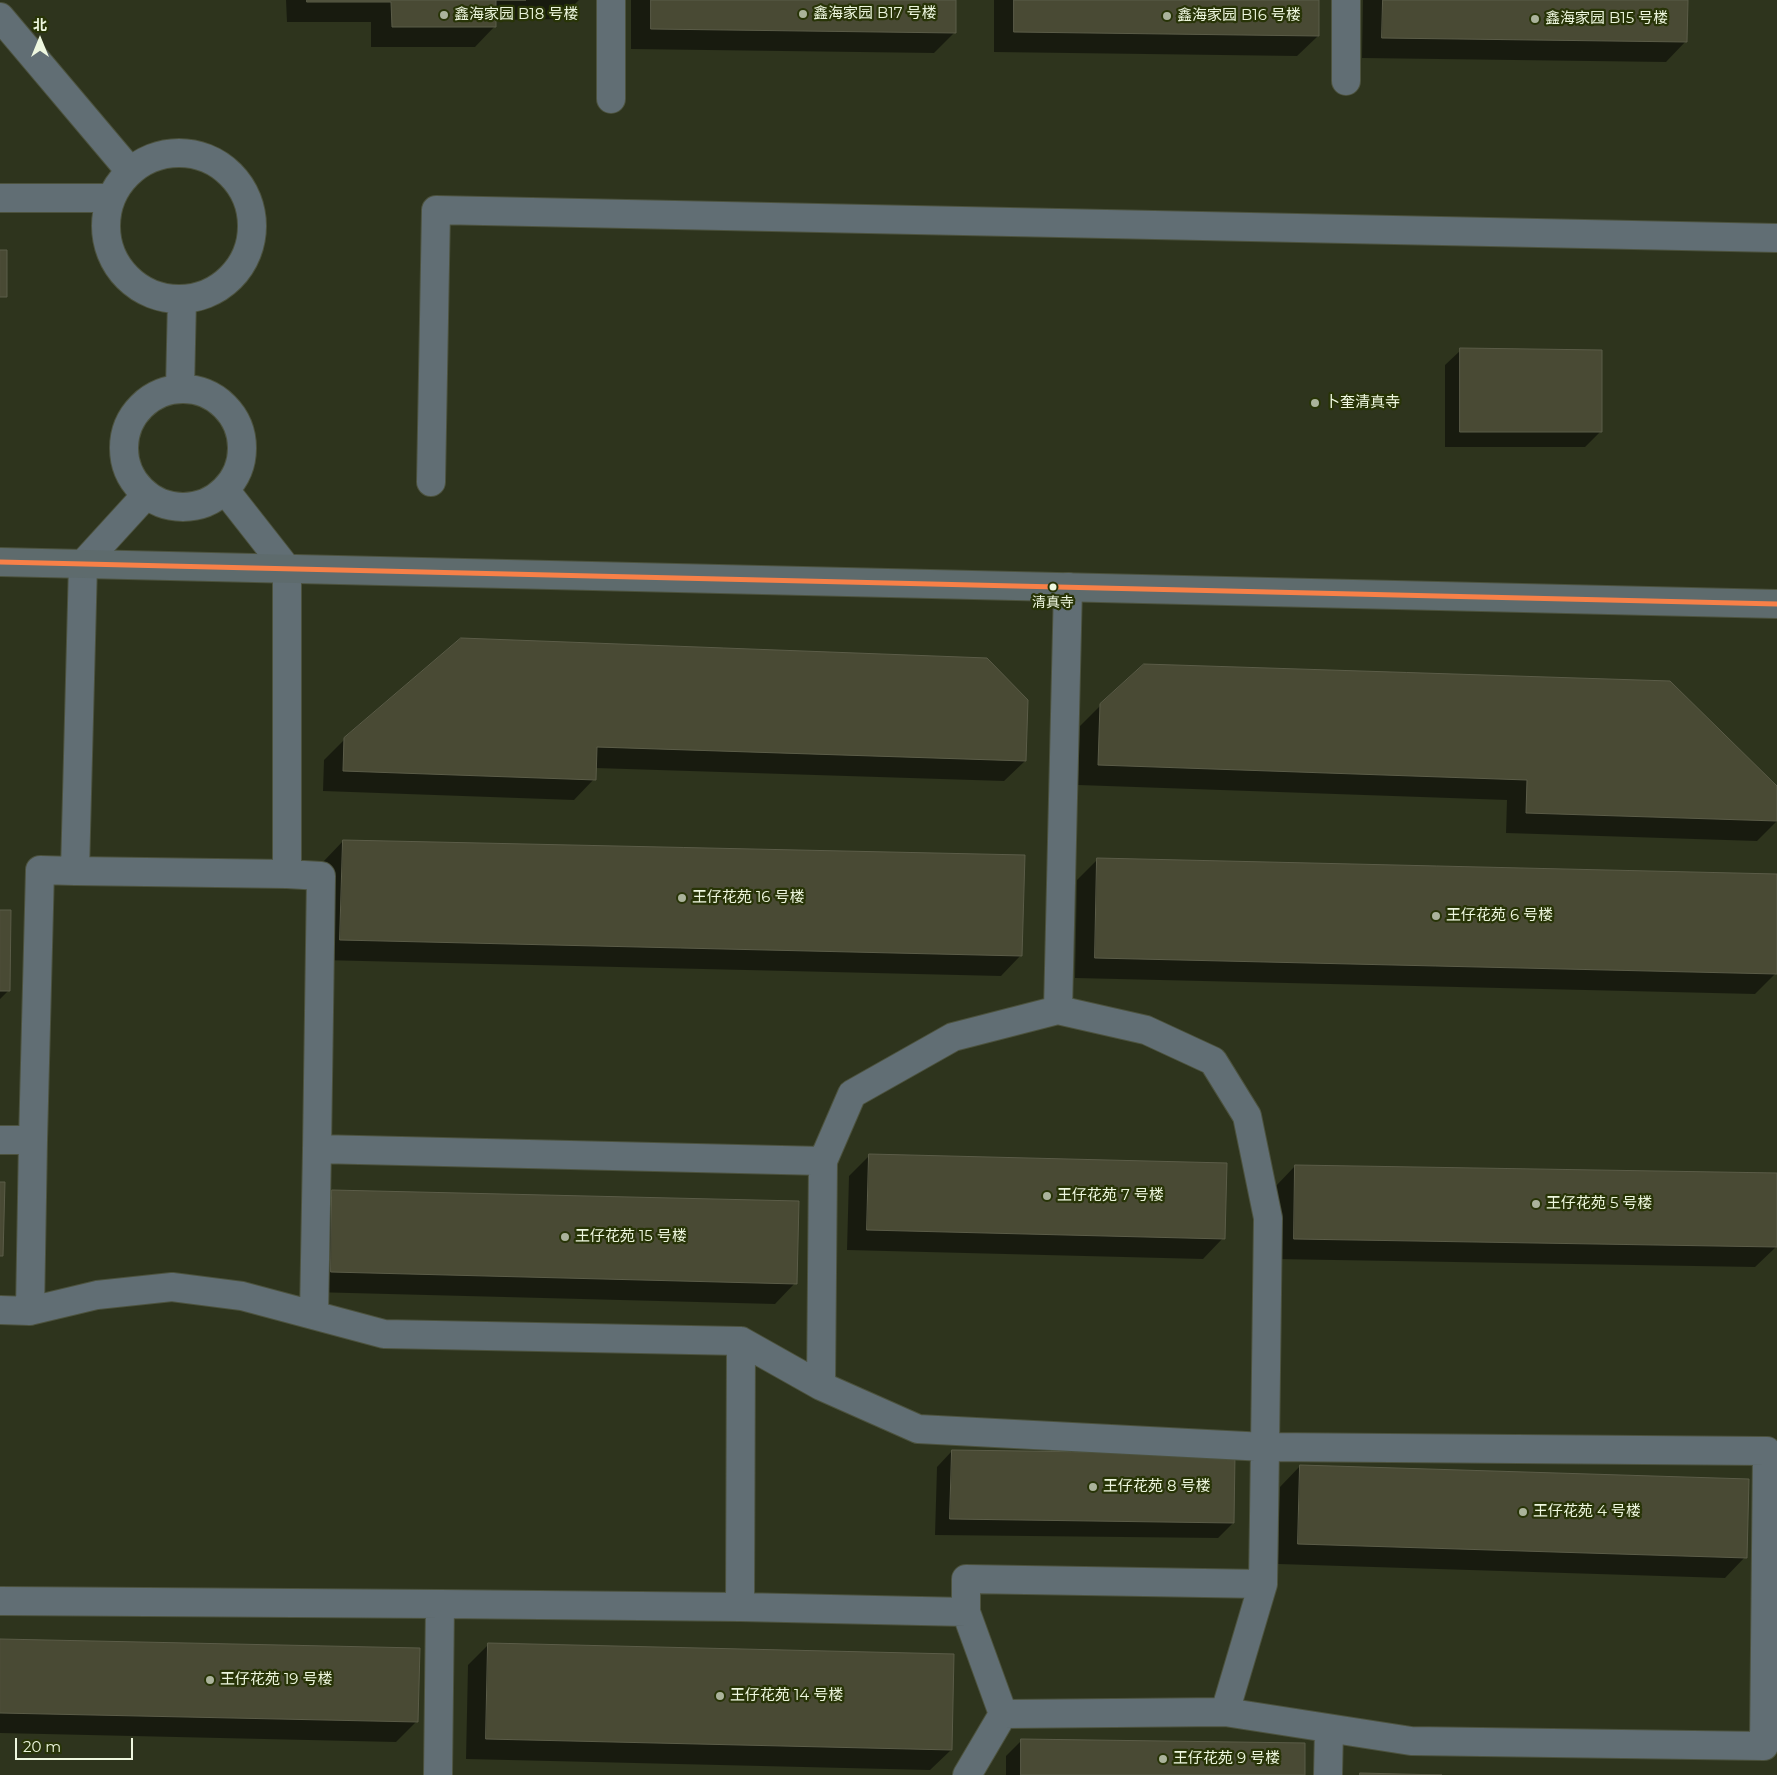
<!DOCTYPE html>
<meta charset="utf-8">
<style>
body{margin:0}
#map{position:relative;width:1777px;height:1775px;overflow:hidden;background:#2e341d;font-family:Montserrat,"Noto Sans SC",sans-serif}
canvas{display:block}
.north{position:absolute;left:15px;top:15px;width:50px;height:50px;-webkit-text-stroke:4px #283407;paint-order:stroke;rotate:0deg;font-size:14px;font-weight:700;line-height:20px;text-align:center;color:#eef7df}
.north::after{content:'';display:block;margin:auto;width:18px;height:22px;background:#eef7df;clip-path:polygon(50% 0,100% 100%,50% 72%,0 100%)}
.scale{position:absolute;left:15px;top:1738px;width:118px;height:22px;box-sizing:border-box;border:2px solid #eef7df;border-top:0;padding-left:6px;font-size:15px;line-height:18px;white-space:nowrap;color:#eef7df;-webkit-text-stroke:4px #283407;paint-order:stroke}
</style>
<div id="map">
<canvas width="1777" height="1775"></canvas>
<div class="north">北</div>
<div class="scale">20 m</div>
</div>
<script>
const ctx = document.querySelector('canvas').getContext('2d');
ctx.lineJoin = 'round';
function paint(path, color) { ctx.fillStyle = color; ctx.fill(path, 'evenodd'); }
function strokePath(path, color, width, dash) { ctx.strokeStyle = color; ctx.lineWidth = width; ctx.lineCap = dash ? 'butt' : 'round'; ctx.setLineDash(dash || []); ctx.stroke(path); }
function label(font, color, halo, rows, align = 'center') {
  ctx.font = font + ' Montserrat,"Noto Sans SC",sans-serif'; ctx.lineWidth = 4.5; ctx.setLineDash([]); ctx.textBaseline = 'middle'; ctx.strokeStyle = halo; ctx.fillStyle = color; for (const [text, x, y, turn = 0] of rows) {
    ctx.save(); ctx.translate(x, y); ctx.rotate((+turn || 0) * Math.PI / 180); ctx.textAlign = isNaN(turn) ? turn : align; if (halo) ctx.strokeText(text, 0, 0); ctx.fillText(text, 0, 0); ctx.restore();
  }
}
paint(new Path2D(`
 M286 0H579L560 19 495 20V26L475 47H371V22H287Z
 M631 0H955L954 33 934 53 631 49Z
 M994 0H1318V36L1297 56 994 52Z
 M1363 0H1687L1686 41 1666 62 1362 58Z
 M1461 350 1600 432 1585 447H1445V365Z
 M1101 705 1777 787V821L1757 841 1506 833 1507 800 1078 785 1080 726Z
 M345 739 1025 761 1004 781 595 768 594 779 574 800 323 791 324 760Z
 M343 841 1021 955 1001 976 320 960 323 862Z
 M1098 859 1777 875 1776 973 1755 994 1075 978 1077 880Z
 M0 912 9 990 0 999Z
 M870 1155 1223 1238 1203 1259 847 1250 849 1176Z
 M1295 1166 1776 1247 1755 1267 1274 1259 1275 1187Z
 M333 1192 795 1283 775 1304 311 1292 312 1212Z
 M952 1451 1233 1523 1218 1538 935 1535 937 1467Z
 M1300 1466 1745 1557 1725 1578 1278 1564 1280 1487Z
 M0 1640 417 1721 396 1742 0 1733Z
 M489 1644 951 1750 930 1770 466 1759 468 1665Z
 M1022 1740 1303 1775H1006V1756Z`), '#0007');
const building = new Path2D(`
 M307 0H526H496V27H392L391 2H307Z
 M651 0H956V33L651 29Z
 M1014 0H1319V36L1014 32Z
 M1383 0H1688L1687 42 1382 38Z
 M0 250H7V297H0Z
 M1460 348 1602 350V432H1460Z
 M461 638 987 658 1028 700 1026 761 597 747 596 780 343 771 344 738Z
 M1144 664 1670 681 1777 786V821L1526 813 1527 780 1098 765 1100 704Z
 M343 840 1025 855 1022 956 340 940Z
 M1097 858 1777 874V974L1095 958Z
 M0 910H11L10 991H0Z
 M869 1154 1227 1163 1225 1239 867 1230Z
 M1295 1165 1777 1173V1247L1294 1239Z
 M0 1182H5L3 1256H0Z
 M332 1190 799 1201 797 1284 331 1272Z
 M952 1450 1235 1454 1234 1523 950 1519Z
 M1300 1465 1749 1479 1747 1558 1298 1544Z
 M0 1639 420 1648 418 1722 0 1713Z
 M488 1643 954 1654 952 1750 486 1739Z
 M1021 1739 1305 1743V1775H1021Z
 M1360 1773 1442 1775H1360Z`);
paint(building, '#494a34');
strokePath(building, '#5b5c48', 1);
const minor = new Path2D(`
 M0 17 130 171
 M1346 81V0
 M611 99V0
 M106 226a73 73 0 1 1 146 0a73 73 0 1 1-146 0Z
 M0 198H111
 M124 448a59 59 0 1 1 118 0a59 59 0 1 1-118 0Z
 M180 389 182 299
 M431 482 436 210 1777 238
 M225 490 287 569V874L321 876 317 1149
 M75 871 287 874
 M1058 1010 1068 587
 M0 1140H33L30 1311 97 1295 172 1287 242 1296 384 1334 741 1341 821 1386 918 1429 1265 1447 1268 1218 1247 1116 1213 1061 1146 1030 1058 1010 953 1037 852 1094 823 1161 821 1386
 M33 1140 40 870 75 871 83 564 146 495
 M0 1310 30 1311
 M314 1315 317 1149 823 1161
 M741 1341 740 1607 966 1612V1579L1263 1584
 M1265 1447 1767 1451 1764 1746 1411 1741 1225 1712 1263 1584Z
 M0 1601 440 1604
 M966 1612 1003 1714 1225 1712
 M438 1775 440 1604 740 1607
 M967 1775 1003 1714
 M1328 1775 1329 1729`);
const major = new Path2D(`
 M0 562 1777 604`);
strokePath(minor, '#4c523e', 30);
strokePath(major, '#4c523e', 30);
strokePath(minor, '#616e74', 28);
strokePath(major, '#5e6b6d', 28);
strokePath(new Path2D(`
 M0 562 1777 604`), '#f78048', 5);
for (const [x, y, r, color] of [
 [803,14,5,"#abb39b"],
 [444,15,5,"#abb39b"],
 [1167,16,5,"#abb39b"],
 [1535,19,5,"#abb39b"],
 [1315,403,5,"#abb39b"],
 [1053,587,4.5,"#eef7df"],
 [682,898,5,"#abb39b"],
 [1436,916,5,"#abb39b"],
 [1047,1196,5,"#abb39b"],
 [1536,1204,5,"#abb39b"],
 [565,1237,5,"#abb39b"],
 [1093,1487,5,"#abb39b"],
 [1523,1512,5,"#abb39b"],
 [210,1680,5,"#abb39b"],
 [720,1696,5,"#abb39b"],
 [1163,1759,5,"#abb39b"]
]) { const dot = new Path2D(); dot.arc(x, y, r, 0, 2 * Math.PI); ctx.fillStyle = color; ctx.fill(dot); strokePath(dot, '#283407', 2); }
label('14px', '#eef7df', '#283407', [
 ["清真寺",1053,603]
]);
label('15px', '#eef7df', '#283407', [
 ["鑫海家园 B17 号楼",813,14],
 ["鑫海家园 B18 号楼",454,15],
 ["鑫海家园 B16 号楼",1177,16],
 ["鑫海家园 B15 号楼",1545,19],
 ["卜奎清真寺",1325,403],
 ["王仔花苑 16 号楼",692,898],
 ["王仔花苑 6 号楼",1446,916],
 ["王仔花苑 7 号楼",1057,1196],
 ["王仔花苑 5 号楼",1546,1204],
 ["王仔花苑 15 号楼",575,1237],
 ["王仔花苑 8 号楼",1103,1487],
 ["王仔花苑 4 号楼",1533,1512],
 ["王仔花苑 19 号楼",220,1680],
 ["王仔花苑 14 号楼",730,1696],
 ["王仔花苑 9 号楼",1173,1759]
], 'left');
</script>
